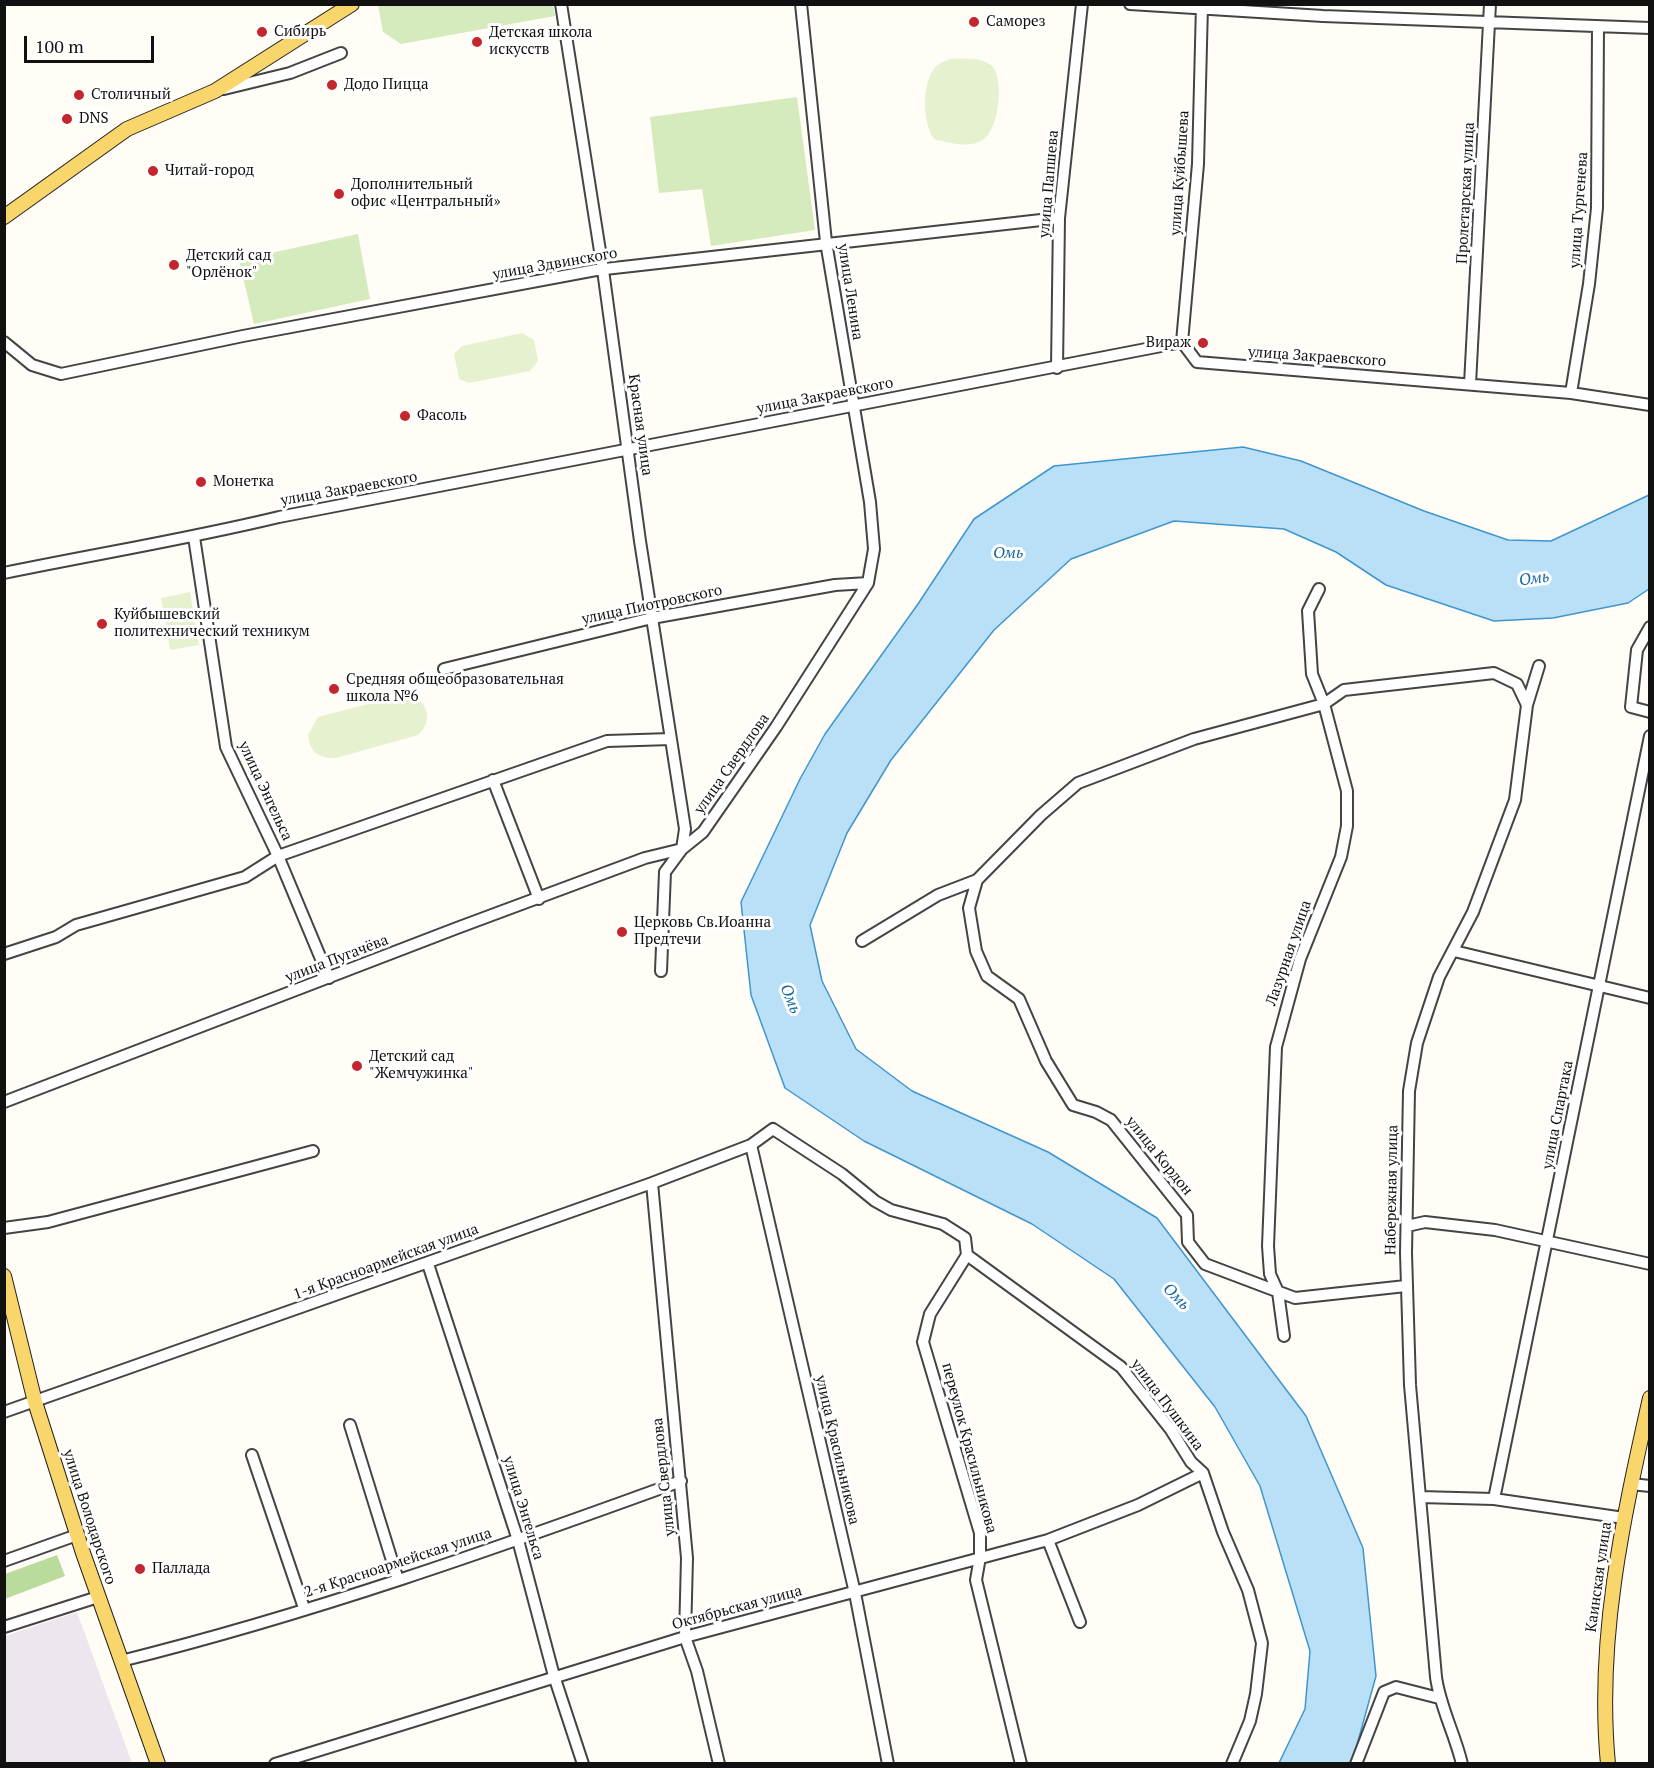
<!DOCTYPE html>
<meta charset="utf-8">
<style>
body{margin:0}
#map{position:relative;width:1654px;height:1768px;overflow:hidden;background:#fffdf5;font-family:"PT Serif",serif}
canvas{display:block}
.frame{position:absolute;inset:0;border:6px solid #111;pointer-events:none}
.scale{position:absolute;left:24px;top:36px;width:130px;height:27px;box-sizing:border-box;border:3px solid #111;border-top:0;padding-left:8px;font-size:18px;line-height:21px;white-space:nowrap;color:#111;-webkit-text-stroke:4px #fff;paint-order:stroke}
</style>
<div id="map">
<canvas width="1654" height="1768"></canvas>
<div class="frame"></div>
<div class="scale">100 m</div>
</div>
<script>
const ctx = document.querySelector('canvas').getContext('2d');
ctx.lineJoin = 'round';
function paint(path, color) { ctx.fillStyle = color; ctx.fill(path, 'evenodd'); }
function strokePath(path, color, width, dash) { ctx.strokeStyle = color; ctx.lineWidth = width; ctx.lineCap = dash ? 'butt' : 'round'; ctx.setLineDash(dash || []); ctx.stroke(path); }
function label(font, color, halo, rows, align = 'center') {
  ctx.font = font + ' "PT Serif",serif'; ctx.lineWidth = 6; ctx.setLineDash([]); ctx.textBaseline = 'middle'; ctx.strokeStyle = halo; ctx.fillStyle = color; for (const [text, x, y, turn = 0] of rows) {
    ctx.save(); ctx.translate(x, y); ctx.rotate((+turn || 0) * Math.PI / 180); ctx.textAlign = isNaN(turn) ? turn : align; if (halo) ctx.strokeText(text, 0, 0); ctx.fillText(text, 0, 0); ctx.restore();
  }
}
paint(new Path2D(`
 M77 1612 132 1763H5V1636Z`), '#eee6ef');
paint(new Path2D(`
 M378 5H553L555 16 401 44 383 32Z
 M797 97 815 230 711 246 702 189 659 193 650 117Z
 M358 234 370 299 254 324 239 260Z`), '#d5ebbd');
paint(new Path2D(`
 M57 1555 65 1576 5 1599V1574Z`), '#b9dc9c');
paint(new Path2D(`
 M950 59C963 59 980 57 991 65 1005 77 999 128 984 139 971 149 949 143 934 139 923 124 921 86 934 69 937 64 945 61 950 59Z
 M522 333 534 340 538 361 530 371 469 383 459 379 454 354 462 346Z
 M190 592 199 645 170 650 161 598Z
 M407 694C428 699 434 721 418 735L336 758C319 759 309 751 308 735L318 717Z`), '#e6f2cf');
const water = new Path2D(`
 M1243 447 1301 461 1424 511 1508 540 1551 541 1649 495V589L1628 603 1553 618 1494 621 1386 585 1336 552 1284 529 1174 521 1071 559 994 630 891 760 847 833 810 925 822 981 856 1049 912 1091 1048 1152 1157 1218 1306 1416 1363 1548 1376 1676 1352 1763H1279L1305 1709 1310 1651 1260 1486 1215 1407 1114 1279 1032 1224 864 1141 785 1088 751 995 741 902 800 779 825 734 918 604 974 519 1054 466Z`);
paint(water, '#b9e0f7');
strokePath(water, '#3f96cf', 1.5);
const minor = new Path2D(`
 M1130 4 1323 16 1650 28
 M224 89 290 73 341 53
 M4 342 32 365 61 374 243 336 596 270 1059 218
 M1182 342 1197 362 1571 393 1650 405
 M1182 342 1198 164 1202 5
 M1057 368 1059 218 1082 4
 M1470 384 1490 4
 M1571 393 1589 284 1597 208 1598 27
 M194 537 226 747 278 856 329 978
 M4 573C96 554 188 539 279 517L1182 342
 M1650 627 1637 650 1631 707 1650 712
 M444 669 652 618 835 585 868 583
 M493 780 539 899
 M862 941 938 895 977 880
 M1454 951 1650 998
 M4 954 56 937 76 925 245 877 278 856 607 741 671 739
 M661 971 665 872 682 849 703 832 776 727 868 583 874 549 870 502 826 242 801 4
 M4 1102 457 928 645 858 682 849 685 829 640 541 603 270 561 4
 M751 1145 855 1593 888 1764
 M652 1183 687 1558 685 1637 697 1671 719 1764
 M1407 1226 1425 1222 1495 1230 1650 1264
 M4 1228 48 1222 313 1151
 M967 1255 930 1314 923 1342 980 1533V1557L976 1580 1021 1764
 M428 1264 518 1540 554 1676 583 1764
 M1406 1286 1295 1298 1205 1264 1188 1242 1187 1215 1111 1120 1096 1112 1073 1105 1046 1061 1019 999 987 976 976 951 969 908 977 880 1041 815 1078 783 1194 739 1324 704 1344 690 1494 673 1517 684 1527 705
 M1284 1336 1278 1292 1270 1274 1268 1246 1276 1047 1300 959 1341 857 1347 826V791L1324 704 1312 674 1308 611 1319 589
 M4 1412 652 1183 751 1145 773 1129 842 1174 875 1201 891 1210 943 1224 965 1238 967 1255 1121 1367 1171 1430 1191 1462 1203 1473 1223 1532 1248 1590 1262 1643 1256 1694 1250 1721 1232 1764
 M350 1425 398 1580
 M252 1455 304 1608
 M1631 1484 1650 1486
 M1420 1497 1494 1499 1624 1518
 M1494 1499 1650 736
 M1048 1540 1080 1622
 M4 1561 77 1535
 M4 1627 98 1597
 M121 1661C311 1614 497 1548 681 1481
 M275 1764 685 1637 1048 1540 1138 1505 1203 1473
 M1356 1764 1384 1692 1396 1687 1439 1698
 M1462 1764C1455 1734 1440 1707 1436 1677L1410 1385 1406 1253 1409 1091 1417 1043 1439 977 1473 912 1515 800 1527 705 1539 666`);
const major = new Path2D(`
 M4 217 127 129 215 91 352 4
 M4 1276 35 1402 83 1553 158 1764
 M1608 1764C1596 1639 1623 1519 1650 1398`);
strokePath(minor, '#444', 14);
strokePath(major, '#222', 16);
strokePath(minor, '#fff', 10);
strokePath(major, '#f9d66b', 14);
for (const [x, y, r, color] of [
 [974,22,6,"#c4262e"],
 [262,32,6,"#c4262e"],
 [477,42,6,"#c4262e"],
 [332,85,6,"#c4262e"],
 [79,95,6,"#c4262e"],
 [67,119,6,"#c4262e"],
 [153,171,6,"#c4262e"],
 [339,194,6,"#c4262e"],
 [174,265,6,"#c4262e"],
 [1203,343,6,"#c4262e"],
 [405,416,6,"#c4262e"],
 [201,482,6,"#c4262e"],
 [102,624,6,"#c4262e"],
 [334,689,6,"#c4262e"],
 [622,932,6,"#c4262e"],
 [357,1066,6,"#c4262e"],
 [140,1569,6,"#c4262e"]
]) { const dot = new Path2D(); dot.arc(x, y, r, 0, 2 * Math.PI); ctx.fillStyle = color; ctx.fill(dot); strokePath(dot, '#fff', 2); }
label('15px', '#111', '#fff', [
 ["Саморез",986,22],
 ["Сибирь",274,32],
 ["Детская школа",489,33],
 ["искусств",489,50],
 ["Додо Пицца",344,85],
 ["Столичный",91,95],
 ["DNS",79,119],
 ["Читай-город",165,171],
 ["Дополнительный",351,185],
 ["офис «Центральный»",351,202],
 ["Детский сад",186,256],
 ["\"Орлёнок\"",186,273],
 ["Вираж",1191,343,"right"],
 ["Фасоль",417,416],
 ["Монетка",213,482],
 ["Куйбышевский",114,615],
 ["политехнический техникум",114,632],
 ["Средняя общеобразовательная",346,680],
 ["школа №6",346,697],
 ["Церковь Св.Иоанна",634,923],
 ["Предтечи",634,940],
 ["Детский сад",369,1057],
 ["\"Жемчужинка\"",369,1074],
 ["Паллада",152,1569]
], 'left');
label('15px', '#111', '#fff', [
 ["улица Куйбышева",1180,173,-86],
 ["улица Папшева",1049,184,-85],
 ["Пролетарская улица",1466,193,-87],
 ["улица Тургенева",1579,210,-86],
 ["улица Здвинского",555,264,-10],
 ["улица Ленина",850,292,81],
 ["улица Закраевского",1317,357,4],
 ["улица Закраевского",825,396,-11],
 ["Красная улица",640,425,82],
 ["улица Закраевского",349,489,-10],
 ["улица Пиотровского",652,605,-12],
 ["улица Свердлова",732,764,-55],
 ["улица Энгельса",265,791,65],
 ["Лазурная улица",1289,953,-71],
 ["улица Пугачёва",337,959,-21],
 ["улица Спартака",1558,1115,-79],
 ["улица Кордон",1159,1156,51],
 ["Набережная улица",1392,1190,-89],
 ["1-я Красноармейская улица",386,1262,-20],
 ["улица Пушкина",1167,1405,53],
 ["переулок Красильникова",969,1448,75],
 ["улица Красильникова",837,1450,77],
 ["улица Свердлова",664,1477,-96],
 ["улица Энгельса",523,1508,73],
 ["улица Володарского",89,1517,72],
 ["2-я Красноармейская улица",398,1563,-18],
 ["Каинская улица",1599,1577,-82],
 ["Октябрьская улица",737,1608,-15]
]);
label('italic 16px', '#1768a6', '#fff', [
 ["Омь",1008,553],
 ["Омь",1534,579,-8],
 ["Омь",790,999,68],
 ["Омь",1176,1297,46]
]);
</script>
